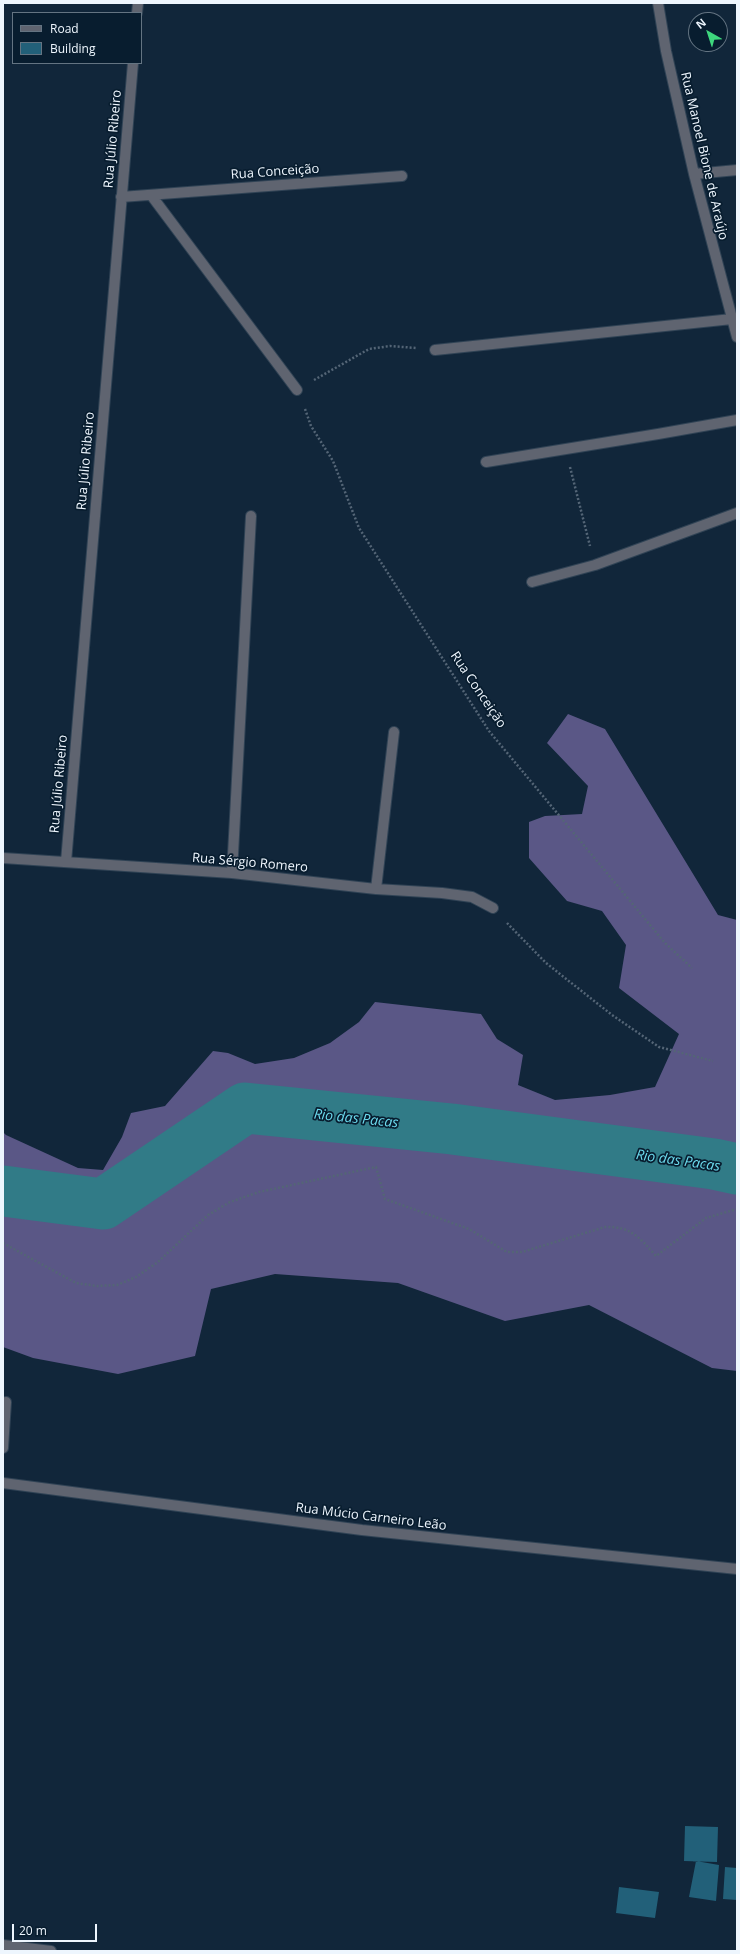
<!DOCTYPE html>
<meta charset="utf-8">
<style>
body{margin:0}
#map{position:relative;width:740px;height:1954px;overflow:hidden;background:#11263a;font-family:"Open Sans",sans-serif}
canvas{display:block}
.frame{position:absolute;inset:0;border:4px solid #eef6fe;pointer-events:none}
.legend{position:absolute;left:12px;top:12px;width:130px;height:52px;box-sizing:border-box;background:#081d2f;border:1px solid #647482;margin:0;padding:5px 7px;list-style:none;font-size:12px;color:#eef6fe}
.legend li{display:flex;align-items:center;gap:8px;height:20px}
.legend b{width:20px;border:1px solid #647482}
.north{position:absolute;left:688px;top:12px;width:40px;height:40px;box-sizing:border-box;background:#081d2f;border:1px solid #647482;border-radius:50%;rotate:321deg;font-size:11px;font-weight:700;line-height:16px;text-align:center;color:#eef6fe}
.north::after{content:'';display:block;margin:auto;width:14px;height:18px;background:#3ed77d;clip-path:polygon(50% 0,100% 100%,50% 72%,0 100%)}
.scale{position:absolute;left:12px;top:1924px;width:85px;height:18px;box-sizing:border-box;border:2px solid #eef6fe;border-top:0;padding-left:5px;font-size:12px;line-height:14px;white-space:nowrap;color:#eef6fe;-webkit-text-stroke:3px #081d2f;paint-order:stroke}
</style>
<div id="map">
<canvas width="740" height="1954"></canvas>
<div class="frame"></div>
<ul class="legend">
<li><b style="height:5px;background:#5f6470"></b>Road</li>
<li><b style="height:11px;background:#226079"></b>Building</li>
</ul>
<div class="north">N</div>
<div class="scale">20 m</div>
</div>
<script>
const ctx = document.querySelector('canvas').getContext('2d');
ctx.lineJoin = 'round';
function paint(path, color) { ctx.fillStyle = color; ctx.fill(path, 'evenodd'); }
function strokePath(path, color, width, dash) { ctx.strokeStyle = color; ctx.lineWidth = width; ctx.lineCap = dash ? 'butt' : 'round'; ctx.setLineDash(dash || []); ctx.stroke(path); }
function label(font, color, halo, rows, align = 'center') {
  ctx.font = font + ' "Open Sans",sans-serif'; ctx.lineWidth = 3.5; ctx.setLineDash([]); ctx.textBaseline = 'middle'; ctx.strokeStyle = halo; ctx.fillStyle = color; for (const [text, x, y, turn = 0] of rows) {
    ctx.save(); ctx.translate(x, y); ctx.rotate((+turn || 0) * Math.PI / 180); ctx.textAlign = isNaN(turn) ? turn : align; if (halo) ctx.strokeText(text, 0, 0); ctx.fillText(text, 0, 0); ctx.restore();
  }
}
paint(new Path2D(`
 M568 714 605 729 718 915 737 920V1371L712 1368 589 1305 505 1321 398 1283 275 1274 211 1289 195 1356 118 1374 33 1358 3 1347V1132L6 1135 78 1168 103 1170 122 1137 131 1113 165 1106 213 1051 228 1053 255 1064 294 1058 330 1043 359 1022 375 1002 481 1014 497 1039 523 1055 518 1085 555 1100 610 1095 655 1087 679 1034 619 988 626 945 602 911 567 901 529 858V822L545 816 582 814 588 786 547 743Z`), '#5a5786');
strokePath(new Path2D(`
 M3 1191 103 1204 245 1108 452 1129 714 1164 737 1169`), '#317b87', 51);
paint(new Path2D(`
 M685 1826 718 1827 717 1862 684 1861Z
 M696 1861 719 1865 716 1901 689 1897Z
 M725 1867 737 1868V1900L723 1899Z
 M619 1887 659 1892 655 1918 616 1913Z`), '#226079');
const minor = new Path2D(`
 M658 3 666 51 694 174 737 337
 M137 13 138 3
 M694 174 737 170
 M151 195 297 390
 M121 197 402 176
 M435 350 732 319
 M486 462 658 434 737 420
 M532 582 595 565 737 513
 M3 858 232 873 376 889 442 893 472 897 493 908
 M66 862 133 63
 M232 873 251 516
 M376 889 394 732
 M3 1448 6 1402
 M3 1483 362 1530 737 1569
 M3 1945 51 1951`);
strokePath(minor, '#304355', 12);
strokePath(new Path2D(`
 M314 380 369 349 390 346 416 348
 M305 409 311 426 333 461 359 528 489 731 665 943 692 968
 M570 467 590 546
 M507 923 546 963 612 1015 659 1047 713 1061
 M3 1243 76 1283 97 1286 117 1285 136 1277 158 1262 208 1215 230 1202 259 1192 376 1167 385 1199 469 1229 507 1252H522L605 1227C631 1226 640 1238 656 1256L706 1218 737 1209`), '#546576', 2.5, [2, 2]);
strokePath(minor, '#5f6470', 10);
label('13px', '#eef6fe', '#081d2f', [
 ["Rua Júlio Ribeiro",113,139,-85],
 ["Rua Manoel Bione de Araújo",704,156,77],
 ["Rua Conceição",275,172,-4],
 ["Rua Júlio Ribeiro",86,461,-85],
 ["Rua Conceição",478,690,56],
 ["Rua Júlio Ribeiro",59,784,-85],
 ["Rua Sérgio Romero",250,863,5],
 ["Rua Múcio Carneiro Leão",371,1517,7]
]);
label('italic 14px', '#6cdbee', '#081d2f', [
 ["Rio das Pacas",356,1119,6],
 ["Rio das Pacas",678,1161,8]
]);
</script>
